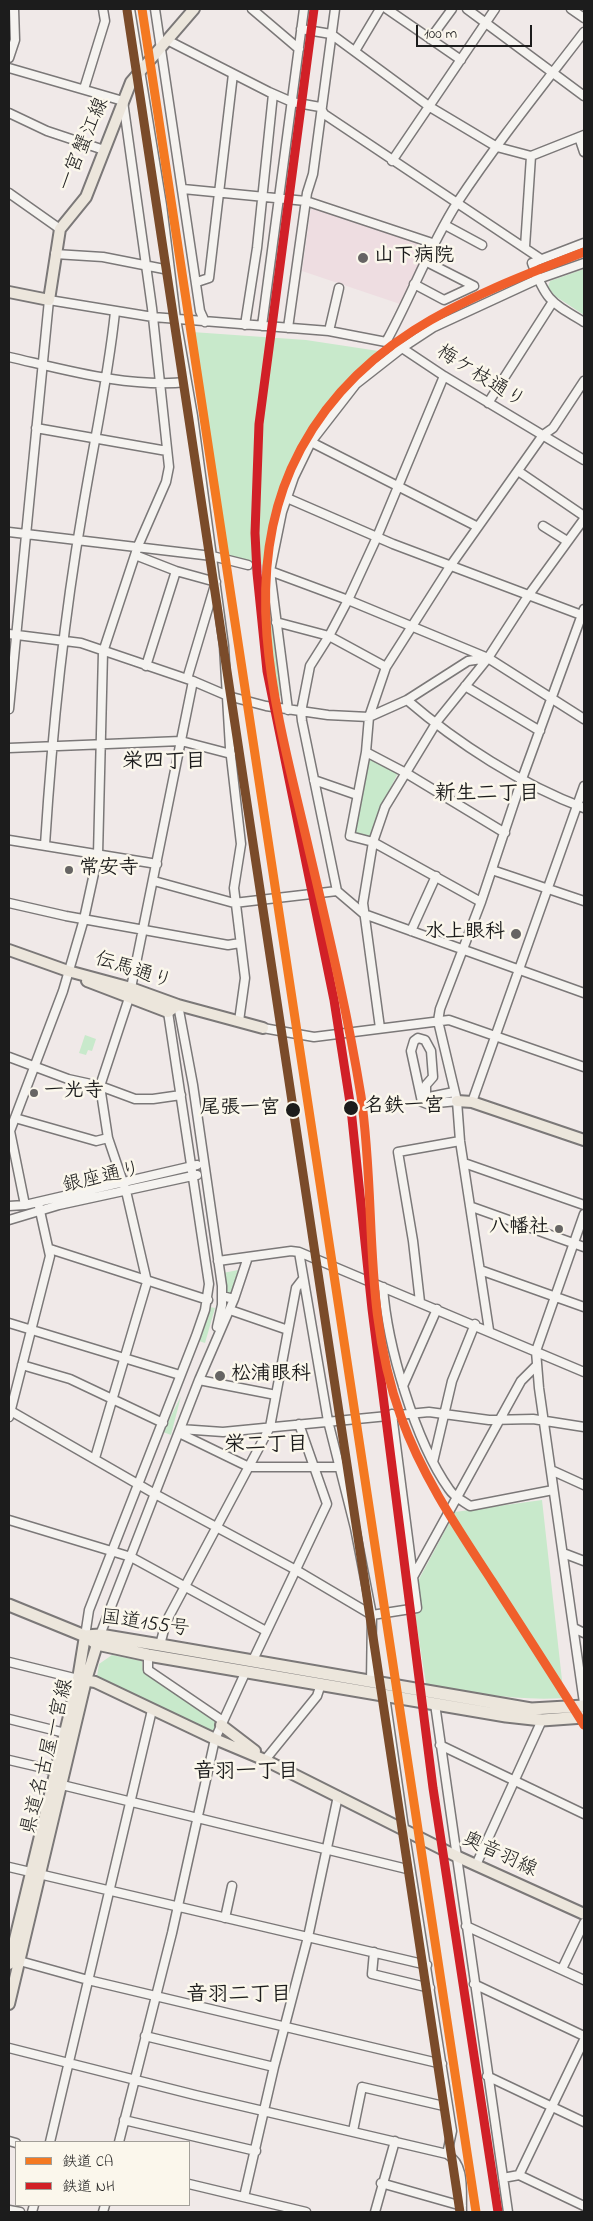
<!DOCTYPE html>
<meta charset="utf-8">
<style>
body{margin:0}
#map{position:relative;width:593px;height:2221px;overflow:hidden;background:#f0e9e8;font-family:"Indie Flower","Klee One",sans-serif}
canvas{display:block}
.frame{position:absolute;inset:0;border:10px solid #1c1c1c;pointer-events:none}
.legend{position:absolute;left:15px;top:2141px;width:175px;height:65px;box-sizing:border-box;background:#fbf7ec;border:1px solid #a29f99;margin:0;padding:6px 9px;list-style:none;font-size:15px;color:#1c1c1c}
.legend li{display:flex;align-items:center;gap:10px;height:25px}
.legend b{width:25px;border:1px solid #a29f99}
.scale{position:absolute;left:416px;top:25px;width:116px;height:22px;box-sizing:border-box;border:2px solid #1c1c1c;border-top:0;padding-left:6px;font-size:15px;line-height:18px;white-space:nowrap;color:#1c1c1c;-webkit-text-stroke:4px #fbf7ec;paint-order:stroke}
</style>
<div id="map">
<canvas width="593" height="2221"></canvas>
<div class="frame"></div>
<ul class="legend">
<li><b style="height:6px;background:#f47921"></b>鉄道 CA</li>
<li><b style="height:6px;background:#d12027"></b>鉄道 NH</li>
</ul>
<div class="scale">100 m</div>
</div>
<script>
const ctx = document.querySelector('canvas').getContext('2d');
ctx.lineJoin = 'round';
function paint(path, color) { ctx.fillStyle = color; ctx.fill(path, 'evenodd'); }
function strokePath(path, color, width, dash) { ctx.strokeStyle = color; ctx.lineWidth = width; ctx.lineCap = dash ? 'butt' : 'round'; ctx.setLineDash(dash || []); ctx.stroke(path); }
function label(font, color, halo, rows, align = 'center') {
  ctx.font = font + ' "Indie Flower","Klee One",sans-serif'; ctx.lineWidth = 5; ctx.setLineDash([]); ctx.textBaseline = 'middle'; ctx.strokeStyle = halo; ctx.fillStyle = color; for (const [text, x, y, turn = 0] of rows) {
    ctx.save(); ctx.translate(x, y); ctx.rotate((+turn || 0) * Math.PI / 180); ctx.textAlign = isNaN(turn) ? turn : align; if (halo) ctx.strokeText(text, 0, 0); ctx.fillText(text, 0, 0); ctx.restore();
  }
}
paint(new Path2D(`
 M311 208 429 245 400 304 302 271Z`), '#eedde1');
paint(new Path2D(`
 M584 269V315L555 296 548 287 550 281Z
 M192 332 306 340 385 352C369 367 351 381 338 397 298 448 277 506 267 568L226 557Z
 M268 586 284 695 277 696 265 615V587Z
 M368 757 399 771 381 807 371 839 353 835Z
 M85 1035 96 1039 92 1051 88 1050 86 1055 79 1053Z
 M238 1270 232 1293 225 1292 223 1273Z
 M210 1307 215 1308 205 1343 199 1341Z
 M181 1396 171 1435 163 1432Z
 M542 1500 564 1698C518 1701 472 1693 426 1684L415 1615 421 1610 418 1581 455 1512Z
 M112 1655 142 1661 143 1672 215 1721 217 1728 212 1731 97 1676 99 1664Z`), '#c8e9cb');
strokePath(new Path2D(`
 M248 565 270 571`), '#d0cac9', 8, [8, 4]);
const minor = new Path2D(`
 M130 9 162 205 176 319 193 416 224 646 230 748 241 844 234 888 245 978 239 1021
 M155 9 200 311 205 322
 M252 9 299 49
 M387 9 461 60
 M467 9 584 96
 M571 9 584 18
 M301 29 331 34 430 107 497 147 531 156 584 135
 M430 39 452 9
 M167 40 269 92 292 102 320 107 324 114 541 259
 M355 51 380 9
 M9 58 15 40 14 9
 M9 68 123 101 152 308 169 467 166 482 138 546 103 652 98 855 84 919 63 991 10 1131 25 1205
 M84 89 105 21 103 9
 M9 113 47 131 104 150
 M579 137 584 152
 M392 161 495 9
 M183 189 306 201 435 244
 M9 193 60 229
 M445 225 482 245
 M584 243 532 263C546 301 551 302 584 322
 M525 247 531 156
 M55 254 103 257 169 270
 M197 282 209 278 233 74
 M414 284 444 300 474 286 425 261
 M245 325 257 248 273 94
 M262 326 304 9
 M288 328 307 193 313 174 335 9
 M329 331 339 288
 M386 342C411 297 429 247 457 203 496 144 541 88 584 32
 M9 357C66 370 128 388 187 382
 M444 376 377 537 348 600 329 636 310 666 301 712 302 721 337 891 364 914 584 993
 M488 403 552 303
 M36 428 167 451
 M311 442 478 527
 M518 471 584 516
 M287 498 393 544 584 616
 M543 526 567 541
 M9 532 212 556 248 565
 M135 555 176 571 216 582
 M270 571 348 600 488 658 584 719
 M276 622 329 636 386 667
 M9 634 81 643 193 681 228 696 266 706 328 715 369 717 407 700 468 661 488 658
 M146 666 176 571
 M187 679 215 585
 M465 686 540 731
 M407 700C457 743 522 785 584 808
 M9 709 49 300 153 317 329 331 386 342 402 348 444 376 584 460
 M288 710 270 571 282 512 294 477 311 442 356 384 402 348 434 327 538 279 584 263
 M9 748 181 741 231 754
 M366 752 406 773 505 833
 M314 780 357 795
 M9 840 157 864
 M45 845C52 734 63 624 82 514 93 446 108 380 115 312
 M492 870 584 901
 M154 881 234 903 337 891
 M481 902 373 842 350 836 366 752 369 717 386 667 451 565 543 435 553 428 584 381
 M9 903 66 916 228 945 240 943
 M411 931 436 876
 M131 988 193 681
 M178 1005 193 1085 222 1286V1305L217 1327
 M263 1028 314 1037 449 1020 584 1067
 M380 1028 363 903 373 842 385 807 438 720 488 658 528 596 584 519
 M9 1057 68 1079 100 1086 135 1099H153L181 1095
 M454 1092 429 1097 426 1095V1085L433 1077 431 1051 425 1040 418 1038 414 1041 411 1051 422 1102 427 1104 457 1101
 M472 1102 584 786
 M15 1118 96 1141 108 1138
 M464 1163 584 1205
 M9 1206 25 1205 197 1165
 M472 1207 584 1247
 M584 1214 536 1351 539 1388 584 1703
 M9 1220 59 1205 197 1175
 M50 1249 208 1300
 M299 1252 328 1421 355 1528 372 1615 371 1682
 M218 1261 291 1251 299 1252 584 1372
 M480 1270 584 1307
 M383 1287C387 1345 415 1441 449 1489 454 1497 463 1501 470 1506L553 1490
 M234 1299 248 1257
 M420 1302 413 1241 398 1152 460 1141
 M230 1310 288 1330
 M9 1323 180 1375
 M489 1330 460 1141 457 1101 438 1021 440 1009 481 902 522 779 584 609
 M22 1365 70 1379 163 1423
 M199 1380 276 1395
 M403 1386 437 1309
 M9 1410 155 1494 296 1570 372 1615 417 1608 392 1414
 M9 1417 50 1256 38 1202
 M180 1429 223 1432 429 1412 489 1420 533 1419 584 1427
 M179 1433 249 1467H339
 M95 1458 147 1282 126 1191 108 1138 100 1086 129 998
 M433 1462 452 1381 475 1324
 M551 1470 584 1485
 M9 1520 131 1557 266 1631
 M563 1553 584 1561
 M413 1577 521 1381 536 1366
 M574 1628 584 1633
 M100 1635 199 1380 234 1299 222 1296
 M85 1636 89 1610 196 1336 205 1310 209 1284 168 1012
 M160 1645 166 1622 270 1427 296 1288 303 1279
 M148 1655V1670L223 1721
 M253 1660 327 1504 299 1424
 M9 1662 78 1679
 M385 1696 404 1828 452 2131 447 2154C466 2165 461 2192 462 2212
 M435 1704 508 2212
 M9 1719 65 1733
 M440 1745 584 1814
 M9 1760 56 1771
 M265 1760 317 1696 321 1684
 M58 1784 407 1869 410 1867
 M476 1865 542 1720
 M9 1867 427 1965
 M225 1918 232 1886
 M466 1926 584 1980
 M374 1952 372 1974 430 1988
 M16 1960 88 1980 442 2064
 M562 1969 584 1923
 M474 1984 584 2036
 M145 2036 274 2067
 M9 2048 195 2095 447 2154
 M487 2076 584 2122
 M124 2120 256 2151
 M353 2131 362 2087 448 2107
 M9 2141 16 2143
 M50 2142 152 1710
 M119 2142 172 1933 215 1739 246 1671
 M519 2175 584 2040
 M503 2178 519 2175 584 2206
 M381 2183 462 2206
 M189 2184 306 2212
 M244 2197 274 2067 308 1937 338 1796
 M9 2210 20 2212
 M32 2212 34 2205
 M103 2212 105 2205
 M375 2212 395 2141`);
const major = new Path2D(`
 M9 292 49 300 60 229 86 197 131 82 194 9
 M9 950 68 971 131 988 178 1005 263 1028
 M87 981 168 1012 178 1005
 M457 1101 472 1102 584 1140
 M78 1679 95 1682 215 1739 265 1760 456 1856 584 1914
 M221 1725 255 1751
 M9 1964 78 1679 85 1636
 M9 2004 86 1680 99 1638`);
const highway = new Path2D(`
 M9 1605 85 1636 97 1644 148 1655 506 1716 542 1720 584 1717
 M85 1636 100 1635 160 1645 531 1709 584 1706`);
strokePath(minor, '#7b7878', 11);
strokePath(major, '#7b7878', 14);
strokePath(highway, '#7b7878', 15);
strokePath(minor, '#f5f3f0', 8);
strokePath(major, '#ece6dc', 10);
strokePath(highway, '#ece6dc', 11);
strokePath(new Path2D(`
 M142 9 476 2212`), '#f47921', 9);
strokePath(new Path2D(`
 M314 9 259 424 255 533 257 573 267 671 334 1000 351 1109 372 1309 433 1788 498 2212`), '#d12027', 9);
strokePath(new Path2D(`
 M127 10 460 2212`), '#7a4b2a', 9);
strokePath(new Path2D(`
 M584 252C464 298 347 343 291 469 239 587 278 717 306 837 326 923 347 1009 361 1096 377 1206 362 1309 401 1417 422 1476 458 1529 492 1581 523 1629 554 1677 584 1725`), '#f05f2c', 9);
for (const [x, y, r, color] of [
 [363,258,6,"#666463"],
 [69,870,5,"#666463"],
 [516,934,6,"#666463"],
 [34,1093,5,"#666463"],
 [351,1108,8,"#1c1c1c"],
 [293,1110,8,"#1c1c1c"],
 [559,1229,5,"#666463"],
 [220,1376,6,"#666463"]
]) { const dot = new Path2D(); dot.arc(x, y, r, 0, 2 * Math.PI); ctx.fillStyle = color; ctx.fill(dot); strokePath(dot, '#fbf7ec', 2); }
label('20px', '#1c1c1c', '#fbf7ec', [
 ["一宮蟹江線",85,145,-67],
 ["梅ケ枝通り",480,378,32],
 ["伝馬通り",133,972,18],
 ["銀座通り",102,1179,-13],
 ["国道155号",145,1625,8],
 ["県道名古屋一宮線",49,1757,-76],
 ["奥音羽線",499,1856,25]
]);
label('bold 20px', '#1c1c1c', '#fbf7ec', [
 ["山下病院",374,258],
 ["常安寺",79,870],
 ["水上眼科",505,934,"right"],
 ["一光寺",44,1093],
 ["八幡社",549,1229,"right"],
 ["松浦眼科",231,1376]
], 'left');
label('bold 20px', '#1c1c1c', '#fbf7ec', [
 ["名鉄一宮",364,1108],
 ["尾張一宮",280,1110,"right"]
], 'left');
label('bold 21px', '#1c1c1c', '#fbf7ec', [
 ["栄四丁目",164,764],
 ["新生二丁目",487,796],
 ["栄二丁目",266,1447],
 ["音羽一丁目",246,1774],
 ["音羽二丁目",239,1997]
]);
</script>
